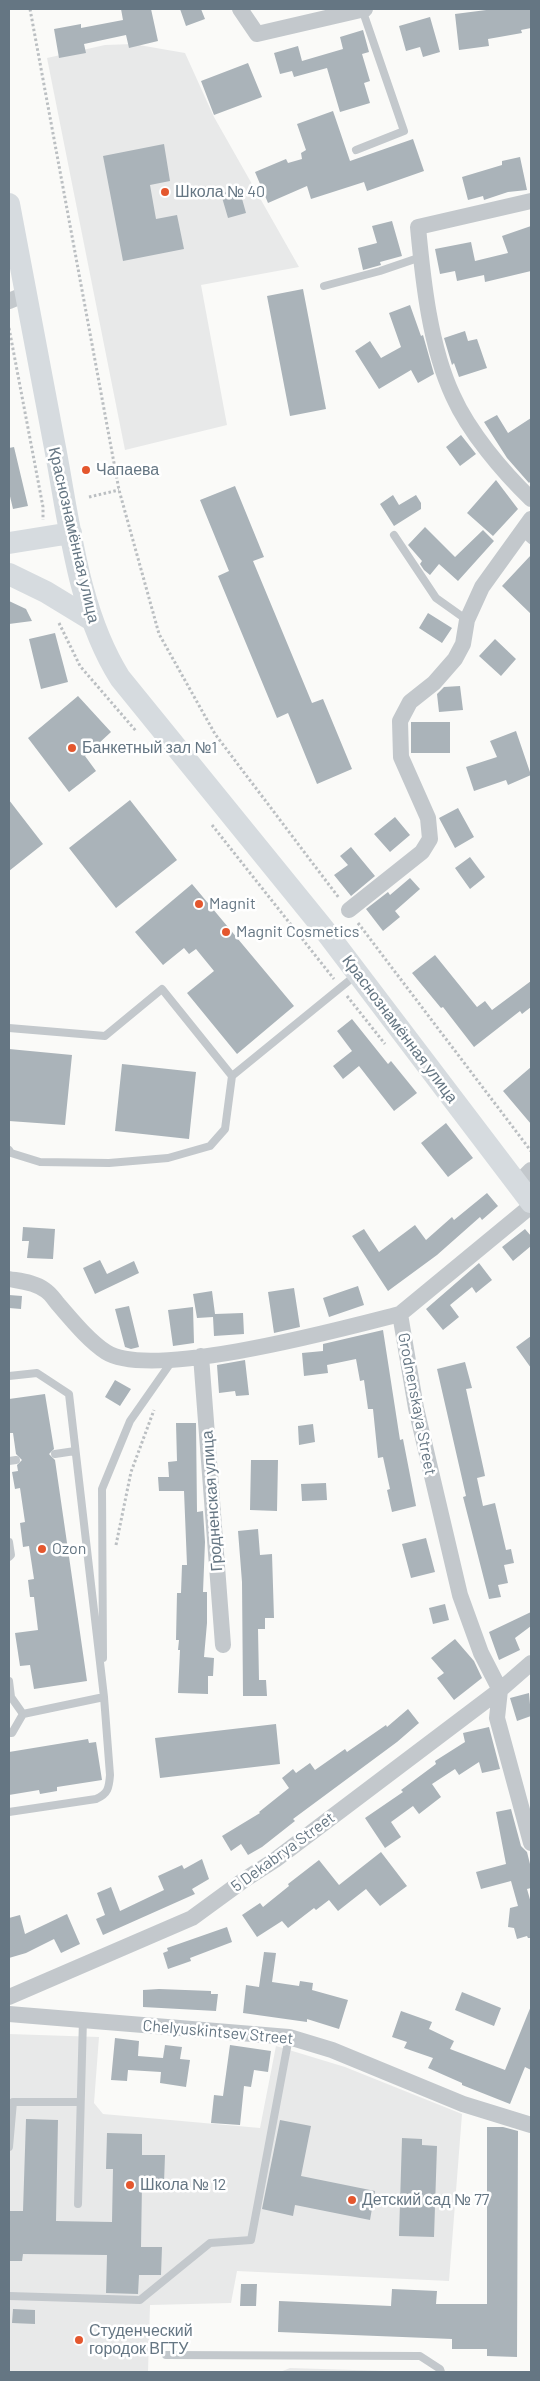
<!DOCTYPE html>
<meta charset="utf-8">
<style>
body{margin:0}
#map{position:relative;width:540px;height:2381px;overflow:hidden;background:#fafaf8;font-family:Barlow,sans-serif}
canvas{display:block}
.frame{position:absolute;inset:0;border:10px solid #657683;pointer-events:none}
</style>
<div id="map">
<canvas width="540" height="2381"></canvas>
<div class="frame"></div>
</div>
<script>
const ctx = document.querySelector('canvas').getContext('2d');
ctx.lineJoin = 'round';
function paint(path, color) { ctx.fillStyle = color; ctx.fill(path, 'evenodd'); }
function strokePath(path, color, width, dash) { ctx.strokeStyle = color; ctx.lineWidth = width; ctx.lineCap = dash ? 'butt' : 'round'; ctx.setLineDash(dash || []); ctx.stroke(path); }
function label(font, color, halo, rows, align = 'center') {
  ctx.font = font + ' Barlow,sans-serif'; ctx.lineWidth = 5; ctx.setLineDash([]); ctx.textBaseline = 'middle'; ctx.strokeStyle = halo; ctx.fillStyle = color; for (const [text, x, y, turn = 0] of rows) {
    ctx.save(); ctx.translate(x, y); ctx.rotate((+turn || 0) * Math.PI / 180); ctx.textAlign = isNaN(turn) ? turn : align; if (halo) ctx.strokeText(text, 0, 0); ctx.fillText(text, 0, 0); ctx.restore();
  }
}
paint(new Path2D(`
 M133 44 185 53 214 117 299 267 201 285 227 425 125 450 47 58 105 45Z
 M9 2034 99 2037 94 2103 103 2114 260 2128 276 2046 345 2067 462 2114 449 2281 237 2271 231 2303 150 2305 148 2372H9Z
 M290 2368 417 2372H280Z`), '#e8e9e9');
paint(new Path2D(`
 M121 9H151L158 41 129 48 126 35 84 44 86 53 59 58 54 29 81 24V28L123 20Z
 M180 9H201L205 19 186 26Z
 M494 9H531V28L521 30 522 33 488 39 489 46 459 50 455 14Z
 M430 17 440 52 423 57 420 47 406 51 399 26Z
 M363 30 369 52 362 54 370 81 364 83 370 103 340 112 327 68 294 77 292 71 280 74 274 53 298 46 302 61 343 49 340 37Z
 M248 63 262 97 214 115 201 81Z
 M333 111 350 161 413 139 424 171 367 191 364 182 311 199 307 186 268 203 255 172 286 159 288 163 302 159 301 153 306 150 297 124Z
 M164 144 170 181 150 185 156 219 177 215 184 249 123 261 103 156Z
 M520 157 527 190 508 192 484 200 483 196 468 200 462 177 502 165V161Z
 M239 188 246 213 228 218 221 194Z
 M392 221 402 256 380 262 381 265 363 270 358 248 377 243 372 226Z
 M531 226V271L485 282 484 275 457 281 455 271 440 274 435 249 471 242 475 261 508 253 502 236Z
 M303 289 326 409 290 416 267 296Z
 M410 305 421 336 423 335 434 374 418 383 411 370 379 389 355 351 370 341 381 358 401 347 389 313Z
 M465 331 468 341 477 339 487 368 459 377 454 363 452 365 444 338Z
 M497 415 508 433 531 418V481L529 483 507 458 484 422Z
 M461 435 476 454 460 466 446 447Z
 M14 447 28 506 13 509 9 492V448Z
 M496 480 518 509 493 536 467 513Z
 M235 486 264 557 253 561 312 703 323 699 352 769 317 784 288 713 277 718 218 576 229 571 200 500Z
 M393 495 399 505 416 495 421 503V509L394 526 380 504Z
 M425 527 455 557 483 530 494 541 458 581 439 564 430 575 424 570 420 564 422 561 408 545Z
 M531 555V614L502 586Z
 M9 601 26 609 32 621 9 624Z
 M428 613 452 628 442 643 419 628Z
 M55 633 68 682 41 689 29 639Z
 M495 639 516 659 501 676 479 656Z
 M460 686 463 710 439 712 437 694 444 687Z
 M78 696 111 732 85 756 96 771 69 792 28 738Z
 M411 722H450V753H411Z
 M516 731 531 775 508 785 506 780 474 791 466 767 497 757 490 741Z
 M9 800 43 844 9 871Z
 M130 800 177 860 116 908 69 848Z
 M458 808 474 837 455 848 439 818Z
 M395 817 410 835 390 852 374 834Z
 M351 847 375 876 351 896 334 875 348 865 340 856Z
 M470 857 485 877 470 889 455 868Z
 M410 878 420 889 395 911 400 917 383 931 366 909 388 892 390 895Z
 M192 884 294 1006 237 1054 187 993 214 971 196 949 189 954 184 948 163 965 135 932Z
 M435 955 477 1007 485 1001 492 1010 531 981V1007L522 1014 520 1011 474 1047 443 1007 441 1008 412 973Z
 M352 1019 388 1064 391 1061 417 1093 394 1111 359 1066 343 1079 333 1066 352 1051 337 1031Z
 M9 1049 72 1055 65 1125 9 1121Z
 M122 1064 196 1072 189 1139 115 1131Z
 M531 1067V1124L503 1091Z
 M446 1123 473 1158 448 1177 421 1143Z
 M487 1193 498 1206 482 1220 480 1217 437 1255 388 1291 352 1236 364 1229 379 1252 415 1225 426 1240 452 1217 454 1220Z
 M23 1227 55 1229 53 1259 27 1258 29 1241H22Z
 M525 1229 531 1236V1246L513 1261 502 1247Z
 M100 1260 107 1274 134 1261 139 1273 95 1294 83 1268Z
 M479 1263 492 1280 476 1293 472 1287 450 1305 459 1317 443 1330 426 1309Z
 M358 1286 364 1305 329 1317 323 1298Z
 M294 1288 300 1327 274 1333 268 1292Z
 M212 1291 215 1314 243 1313 244 1334 214 1336 213 1317 197 1318 193 1294Z
 M9 1295 22 1296 21 1309 9 1308Z
 M129 1306 139 1347 131 1349 125 1347 115 1309Z
 M193 1307 194 1343 173 1346 168 1310Z
 M383 1330 400 1440 403 1439 416 1506 392 1512 387 1490 390 1489 383 1457 378 1458 373 1409H368L364 1380 360 1381 356 1359 327 1365 328 1373 304 1376 302 1353 323 1351V1344Z
 M531 1336V1368L516 1347Z
 M245 1360 249 1395 236 1396 235 1391 219 1393 217 1365Z
 M465 1362 472 1388 466 1389 484 1471 485 1476 477 1478 483 1506 495 1503 506 1550 511 1549 514 1563 504 1565 508 1583 498 1585 501 1597 489 1599 463 1497 466 1496 437 1369Z
 M115 1380 131 1389 120 1406 105 1397Z
 M45 1394 54 1449 49 1454 55 1460 87 1681 34 1689 30 1665 20 1666 15 1633 38 1630 34 1597H30L28 1580 34 1579 29 1546 23 1547 20 1523 25 1522 20 1488 15 1489 12 1472 18 1471 17 1465 22 1460 16 1454 13 1433H9V1399Z
 M176 1423H196L197 1512 203 1511 205 1542 203 1592H207V1623L204 1657 214 1658 213 1676H208V1694L178 1693 180 1650H178L179 1640H176L177 1593H181L182 1565H187L184 1491H159L158 1477H169L168 1462 177 1461Z
 M313 1424 315 1442 299 1445 298 1426Z
 M251 1460H278L277 1511 250 1510Z
 M326 1483 327 1500 302 1501 301 1484Z
 M258 1529 260 1555 272 1554 274 1618H265V1629H258L259 1680H266L267 1696H243L242 1582 238 1531Z
 M426 1538 435 1572 411 1578 402 1544Z
 M445 1604 449 1620 433 1624 429 1608Z
 M531 1612V1626L515 1638 520 1650 499 1660 489 1632Z
 M455 1639 474 1661 482 1678 454 1700 437 1678 444 1673 431 1658Z
 M529 1693 531 1716 517 1721 510 1698Z
 M408 1709 419 1723 397 1742 293 1819 295 1821 262 1847 248 1855 241 1844 231 1851 222 1836 260 1813 259 1812 289 1788 282 1778 293 1769 296 1773 310 1763 315 1770 345 1749 347 1752 386 1725 387 1727Z
 M276 1724 280 1764 160 1778 155 1738Z
 M489 1727 500 1769 482 1773 479 1762 459 1775 455 1769 432 1784 441 1797 419 1814 413 1806 391 1822 401 1837 385 1848 365 1818 403 1792 401 1790 436 1764 435 1761 465 1742 463 1733Z
 M88 1739 89 1743 96 1742 102 1780 57 1787V1791L40 1794 39 1790 9 1795V1752Z
 M511 1809 521 1846 527 1852 531 1868V1888L527 1889 531 1903V1938H528L527 1936 517 1939 514 1928 508 1927 510 1908 518 1906 511 1881 481 1889 476 1872 506 1864 496 1812Z
 M381 1852 407 1886 380 1906 366 1889 338 1911 329 1900 316 1910 314 1908 288 1928 282 1921 257 1937 242 1915 260 1903 263 1907 289 1886 288 1884 319 1860 339 1885Z
 M202 1859 209 1879 192 1889 195 1894 103 1935 96 1919 105 1915 97 1893 111 1887 120 1911 164 1890 158 1876 182 1865 184 1869Z
 M67 1914 80 1944 61 1953 54 1939 26 1953 9 1958V1918L20 1915 25 1934Z
 M227 1927 232 1942 190 1958 191 1961 168 1969 163 1953 168 1951 167 1948Z
 M264 1952 276 1953 272 1982 299 1986 300 1981 313 1983 312 1990 348 2000 339 2029 307 2019V2022L243 2013 246 1985 259 1987Z
 M159 1989 211 1991V1994H218L216 2011 143 2007V1990Z
 M462 1992 501 2008 494 2026 455 2010Z
 M531 2006V2070L525 2067 510 2104 462 2085V2083L428 2068 433 2058 404 2048 407 2042 392 2037 401 2011 432 2022 429 2029 454 2041 450 2049 505 2070Z
 M115 2038 139 2041 138 2056 163 2058 165 2045 182 2047 180 2059 190 2060 186 2087 160 2083 161 2072 128 2070 127 2081 111 2080Z
 M230 2045 271 2051 268 2072 254 2070 251 2087 244 2086 240 2125 211 2123 214 2095 223 2096Z
 M26 2119 58 2120 56 2221 112 2222 113 2169H106L107 2133 142 2134V2155H165L164 2183H142L141 2247H162L161 2275H139L138 2294 106 2293 107 2255 23 2254 22 2261H9V2211H23Z
 M280 2120 311 2126 301 2176 375 2191 370 2220 295 2205 293 2216 262 2209Z
 M487 2127H503L518 2131 517 2357 487 2356V2349H452V2339L278 2332 279 2301 391 2306 392 2289 437 2291 436 2304H487Z
 M402 2138 422 2139V2145L437 2146 434 2237 399 2236Z
 M241 2284H257L256 2306H240Z
 M13 2309 35 2310V2324L12 2323Z`), '#aab3b9');
strokePath(new Path2D(`
 M30 9 119 490 159 634 215 734 339 898
 M9 328 43 507V520
 M89 497 119 490
 M59 623 80 666 136 731
 M212 825 334 979
 M358 923 531 1151
 M347 996 385 1044
 M116 1545 131 1472 154 1410`), '#bbbfc2', 3, [2.5, 2.5]);
strokePath(new Path2D(`
 M356 150 404 131 362 9
 M324 286 380 271 421 257
 M521 531 531 540
 M394 535 436 598 467 620
 M9 1028 105 1036 162 989 232 1076 356 975
 M9 1150 11 1153 40 1162 109 1163 168 1158 210 1146 225 1129 232 1076
 M9 1376 37 1373 69 1394 104 1697 110 1775C109 1788 108 1794 96 1799L9 1812
 M55 1454 75 1451
 M9 1461 16 1460
 M9 1542 11 1555 9 1557
 M103 1658 102 1489 130 1421 172 1361
 M9 1681 11 1697 23 1714
 M9 1733H12L23 1714 104 1697
 M9 2147 13 2102H80
 M78 2204 83 2019
 M9 2296 140 2300 210 2243 251 2240 289 2037
 M166 2355 420 2356 440 2369 441 2372`), '#c3c8cc', 8);
strokePath(new Path2D(`
 M240 9 257 34 365 9
 M531 201 418 227C423 281 430 347 453 396 469 432 503 472 531 499
 M9 301 26 294
 M349 910 422 852 430 839 428 818 401 757 400 721 410 702 434 683 455 659 463 644 467 620 482 587 531 519
 M518 1183 531 1170
 M9 1279C20 1281 35 1282 45 1290 50 1293 54 1299 58 1304 72 1320 88 1340 106 1352 151 1381 345 1328 400 1314L416 1408 460 1595 481 1653 500 1690 497 1718 531 1843
 M400 1314 531 1206
 M201 1356 223 1645
 M9 1997 192 1918 244 1880 275 1860 500 1690 531 1663
 M9 2014 289 2037 332 2050 463 2104 531 2125`), '#c3c8cc', 16);
strokePath(new Path2D(`
 M9 204C24 287 40 370 56 453 70 528 79 613 120 678L323 928 531 1202
 M9 543 71 533
 M9 574 46 592 92 620`), '#d6dbdf', 22);
for (const [x, y, r, color] of [
 [165,192,5,"#e4572e"],
 [86,470,5,"#e4572e"],
 [72,748,5,"#e4572e"],
 [199,904,5,"#e4572e"],
 [226,932,5,"#e4572e"],
 [42,1549,5,"#e4572e"],
 [130,2185,5,"#e4572e"],
 [352,2200,5,"#e4572e"],
 [79,2340,5,"#e4572e"]
]) { const dot = new Path2D(); dot.arc(x, y, r, 0, 2 * Math.PI); ctx.fillStyle = color; ctx.fill(dot); strokePath(dot, '#fff', 2); }
label('16px', '#657683', '#fff', [
 ["Школа № 40",175,192],
 ["Чапаева",96,470],
 ["Банкетный зал №1",82,748],
 ["Magnit",209,904],
 ["Magnit Cosmetics",236,932],
 ["Ozon",52,1549],
 ["Школа № 12",140,2185],
 ["Детский сад № 77",362,2200],
 ["Студенческий",89,2331],
 ["городок ВГТУ",89,2349]
], 'left');
label('16px', '#657683', '#fff', [
 ["Краснознамённая улица",74,535,77],
 ["Краснознамённая улица",400,1029,53],
 ["Grodnenskaya Street",417,1404,79],
 ["Гродненская улица",212,1501,-94],
 ["5 Dekabrya Street",283,1852,-36],
 ["Chelyuskintsev Street",218,2032,5]
]);
</script>
